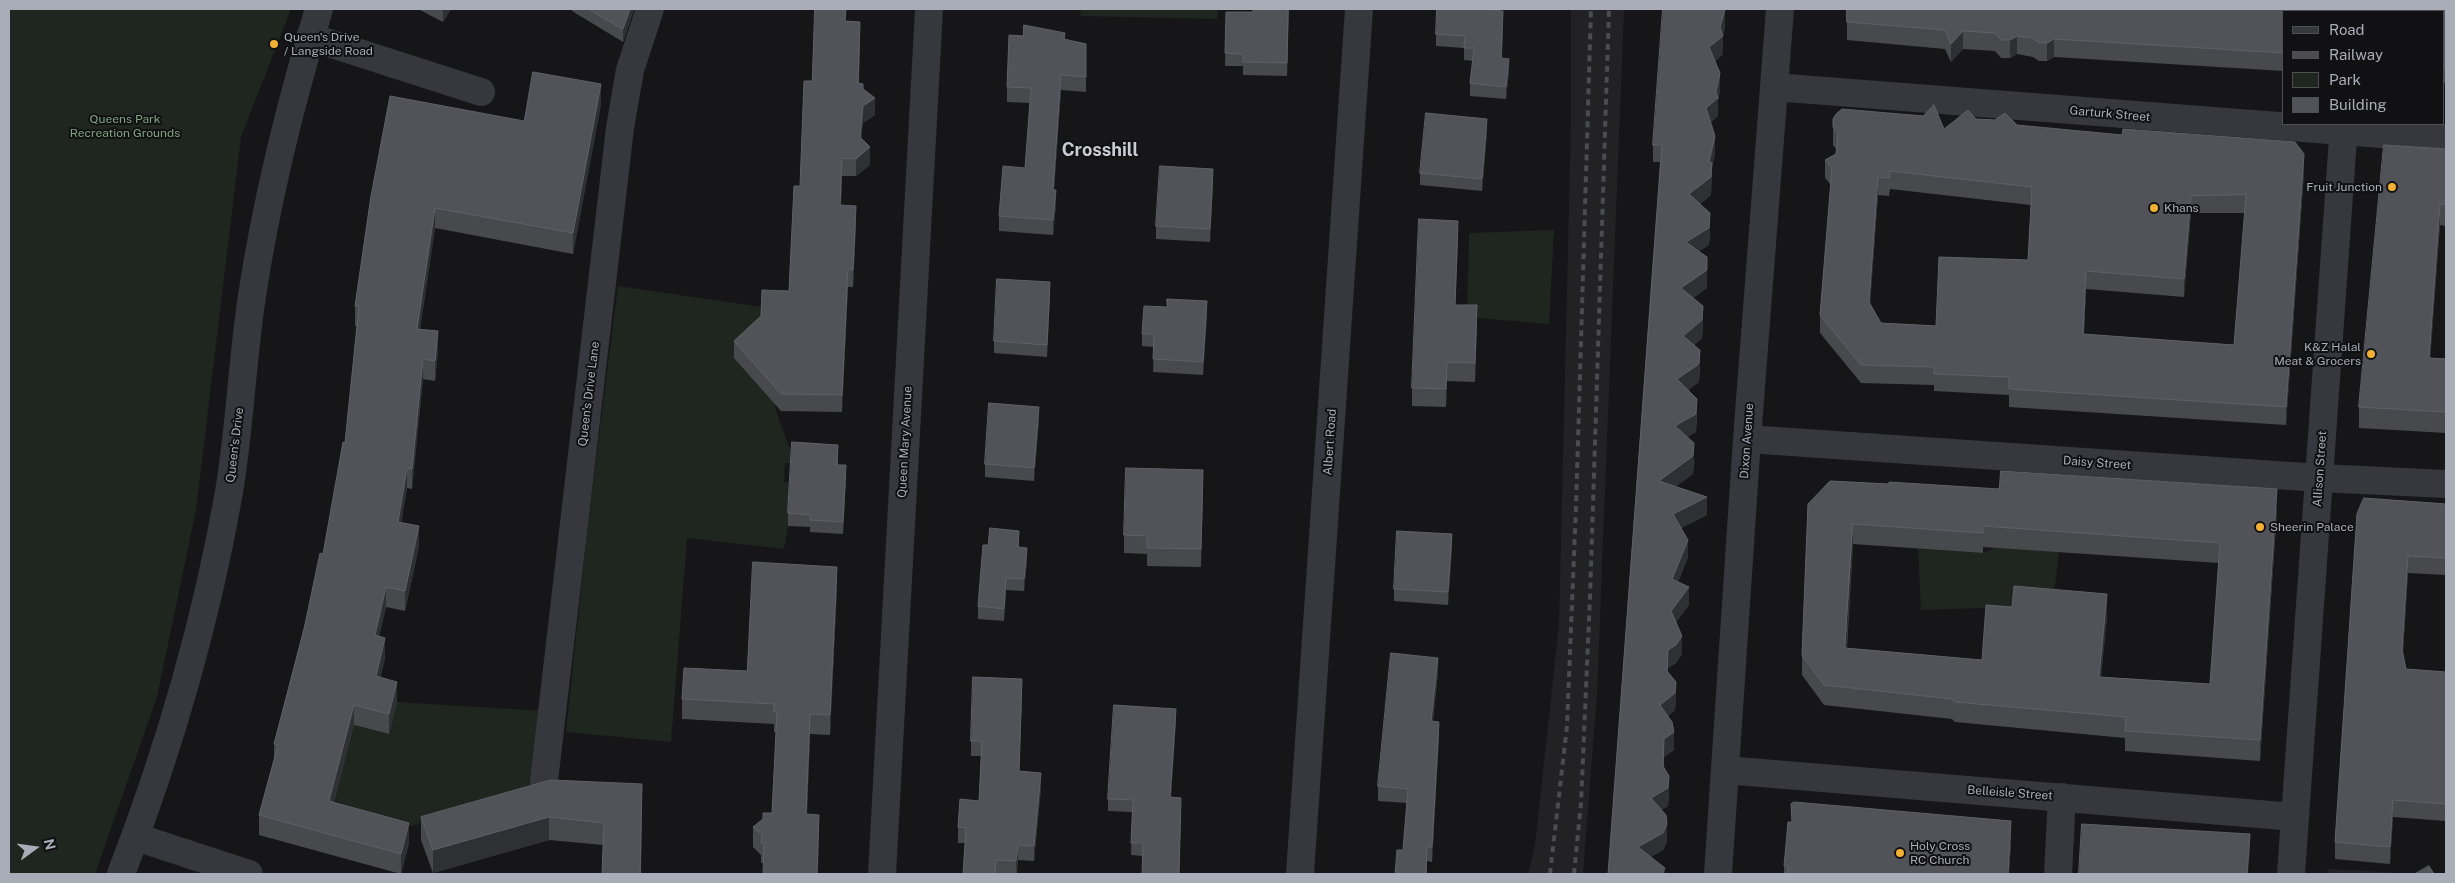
<!DOCTYPE html>
<style>
body{margin:0}
#map{position:relative;width:2455px;height:883px;overflow:hidden;background:#161618;font-family:"Public Sans",sans-serif}
canvas{display:block}
.frame{position:absolute;inset:0;border:10px solid #a8adb8;pointer-events:none}
.legend{position:absolute;left:2282px;top:10px;width:162px;height:115px;box-sizing:border-box;background:#111113;border:1px solid #4d4f55;margin:0;padding:6px 9px;list-style:none;font-size:15px;color:#a8adb8}
.legend li{display:flex;align-items:center;gap:10px;height:25px}
.legend b{width:25px;border:1px solid #4d4f55}
.north{position:absolute;left:10px;top:823px;width:50px;height:50px;-webkit-text-stroke:4px #111113;paint-order:stroke;rotate:76deg;font-size:14px;font-weight:700;line-height:20px;text-align:center;color:#a8adb8}
.north::after{content:'';display:block;margin:auto;width:18px;height:22px;background:#a8adb8;clip-path:polygon(50% 0,100% 100%,50% 72%,0 100%)}
</style>
<div id="map">
<canvas width="2455" height="883"></canvas>
<div class="frame"></div>
<ul class="legend">
<li><b style="height:6px;background:#37383d"></b>Road</li>
<li><b style="height:6px;background:#4a4c52"></b>Railway</li>
<li><b style="height:14px;background:#1e261f"></b>Park</li>
<li><b style="height:14px;background:#525359"></b>Building</li>
</ul>
<div class="north">N</div>
</div>
<script>
const ctx = document.querySelector('canvas').getContext('2d');
ctx.lineJoin = 'round';
function paint(path, color) { ctx.fillStyle = color; ctx.fill(path, 'evenodd'); }
function strokePath(path, color, width, dash) { ctx.strokeStyle = color; ctx.lineWidth = width; ctx.lineCap = dash ? 'butt' : 'round'; ctx.setLineDash(dash || []); ctx.stroke(path); }
function label(font, color, halo, rows, align = 'center') {
  ctx.font = font + ' "Public Sans",sans-serif'; ctx.lineWidth = 4; ctx.setLineDash([]); ctx.textBaseline = 'middle'; ctx.strokeStyle = halo; ctx.fillStyle = color; for (const [text, x, y, turn = 0] of rows) {
    ctx.save(); ctx.translate(x, y); ctx.rotate((+turn || 0) * Math.PI / 180); ctx.textAlign = isNaN(turn) ? turn : align; if (halo) ctx.strokeText(text, 0, 0); ctx.fillText(text, 0, 0); ctx.restore();
  }
}
paint(new Path2D(`
 M1571 9H1624L1597 694 1583 874H1528L1535 845 1559 624 1571 122Z
 M2328 869 2419 874H2327Z`), '#222225');
paint(new Path2D(`
 M9 9H291L241 137 196 510 157 697 95 874H9Z
 M1081 9H1218L1217 19 1080 16Z
 M1554 230 1549 324 1467 317 1469 233Z
 M618 286 762 307 776 411 792 455V463H785L784 482H790L788 526 784 549 687 538 671 742 566 732 587 531Z
 M1997 547 2059 552 2052 610 2014 607 1921 610 1918 549 1983 553Z
 M397 702 543 711 534 786 412 826 326 798 339 781 354 725 388 734Z`), '#1e261f');
strokePath(new Path2D(`
 M2353 11V9
 M310 37 481 92
 M1774 87 2446 139
 M1747 439 2320 478 2446 484
 M1725 770 2295 817
 M544 781 620 128 630 70 650 9
 M136 837 249 874
 M121 874C169 750 206 623 229 492 240 427 242 361 252 296 267 196 290 105 319 9
 M882 874 929 9
 M1300 874 1359 9
 M1718 874 1747 439 1780 9
 M2058 874 2062 797
 M2291 874 2344 124`), '#37383d', 28);
strokePath(new Path2D(`
 M1550 874 1567 726 1576 507 1591 9
 M1574 874 1581 803 1590 597 1609 9`), '#4a4c52', 4, [6, 5]);
paint(new Path2D(`
 M418 9H451L443 22Z
 M572 9H634L623 42 572 11Z
 M1289 9 1287 76 1243 75V66H1225L1226 12H1253Z
 M1489 9V10L1503 24 1502 58 1509 71 1506 99 1470 96V83L1473 61 1464 60V48L1436 46V34Z
 M1847 9 2284 11V71L2054 57 2047 61H2039L2033 57 2017 54 2010 58H2001L1995 51 1963 49 1951 62 1945 49 1847 40Z
 M2446 9V83H2444V11Z
 M846 21 860 40 859 83 863 90 875 115 863 123 861 139 870 165 856 176H842L841 206 856 224 853 287H848L842 412 781 411 734 358V341L789 291 812 81Z
 M1725 28 1723 34V54L1715 61 1720 91 1718 101V116L1711 122 1715 154 1712 166 1711 195 1700 204 1710 231 1709 245 1699 251 1707 288 1693 298 1703 324 1702 338 1694 345 1700 368 1699 382 1688 390 1697 416 1696 432 1687 437 1694 461 1693 474 1675 487 1707 515 1681 528 1688 557 1678 582 1689 605 1676 622 1682 654 1676 663 1668 668V672L1676 700 1675 710 1668 716 1674 750 1664 757V767L1669 794 1668 806 1661 810 1667 842 1663 850 1651 857 1665 874H1608L1660 162H1653V145Z
 M1065 40 1086 44V92L1061 90 1054 190 1056 205 1053 235 999 231V216L1025 168 1030 103 1007 102V87Z
 M601 104 573 254 435 228 420 329 438 351 435 381 423 379 412 489 407 488 401 523 419 546 405 611 386 607 379 636 385 658 380 678 397 702 389 734 354 725 334 802 409 843 401 874 259 835V815L274 760V744L323 554 345 443 357 326H355V306L371 196Z
 M1833 119 1944 129 1976 119 2017 125 2304 172 2286 425 2009 407V395L1934 391V385L1861 383 1820 333V315L1831 185 1825 178V160L1836 154V149L1833 145ZM1890 189 2031 205 2028 260 1936 326 1881 323 1870 304 1878 195 1889 196ZM2191 213H2245L2234 345 2084 334 2086 289 2184 297Z
 M1487 132 1482 191 1420 185V173Z
 M2446 149V226L2440 225 2430 358 2446 359V433L2359 428V407Z
 M1213 182 1210 242 1156 239V226Z
 M1458 239 1455 305 1477 323 1475 382 1447 381 1446 407 1412 406V388Z
 M1050 295 1047 357 994 353V341Z
 M1207 314 1203 375 1153 372 1154 347 1142 346V334Z
 M1039 419 1034 481 985 477V464Z
 M838 458V465L846 478 843 534 810 532V527L788 526V513Z
 M1203 488 1201 567 1147 566V554L1124 553V535Z
 M1808 504 2277 510 2260 761 2125 751V738L1955 722 1952 719 1824 705 1802 675V655ZM1853 544 1983 553V547L2219 563 2210 684 2101 677 2107 615 1982 660 1847 648Z
 M2446 504V575L2408 573 2403 654 2406 669 2446 672V821L2393 817 2390 864 2335 859V842L2357 514Z
 M1019 543V547L1027 561 1024 591 1006 590 1004 621 978 619V606L988 545Z
 M1452 547 1448 605 1394 601V589Z
 M837 587 830 735 810 734 807 815 819 836 763 863H761V855L753 847V827L772 813 776 732H774V724L682 719V699L747 671Z
 M1438 673 1433 721 1439 736 1432 862 1427 861V874H1395L1403 850 1407 803 1378 801V786Z
 M1022 694 1019 771 1041 788 1034 861 1018 860 1017 874H963L965 843H958V827L979 801 981 756H971V741Z
 M1176 721 1171 797 1181 810 1179 874H1142L1143 856 1131 855 1132 812 1108 811V799Z
 M642 807 641 874H602L603 845 549 840 433 873 421 840V817Z
 M2011 843 2009 874H1784V866Z`), '#47494d');
paint(new Path2D(`
 M443 9H451L443 22Z
 M630 9H634L623 42V29Z
 M1725 10V28L1722 37 1723 36V54L1709 65V47L1720 27Z
 M1503 11V24L1501 70V58Z
 M860 22V40L858 101V83Z
 M1963 31V49L1951 62V44Z
 M2017 36V54L2010 58V40Z
 M2054 39V57L2047 61V43Z
 M1509 59V71L1506 99V87Z
 M1720 73V91L1718 101V116L1706 126V108L1716 92Z
 M1061 75V90L1053 205V190Z
 M601 84V104L573 254V233Z
 M863 84V101L875 98V115L863 123 860 155V137Z
 M1487 119V132L1482 191V179Z
 M1715 136V154L1712 166 1711 195 1689 212V194L1709 162Z
 M870 147V165L856 176V159Z
 M2304 154V172L2286 425V407Z
 M842 158V176L840 223V205Z
 M1213 169V182L1210 242V229Z
 M1878 177V195L1869 320V302Z
 M1056 190V205L1053 235V220Z
 M2191 196V213L2184 297V279Z
 M2440 204V225L2429 379V358Z
 M856 206V224L853 287V270Z
 M435 208V228L417 349V329Z
 M1710 213V231L1709 245 1686 260V242Z
 M1458 221V239L1455 323V305Z
 M1707 257V288L1681 306V288Z
 M848 269V287L842 412V395Z
 M2086 271V289L2083 352V334Z
 M1050 282V295L1047 357V345Z
 M1207 301V314L1203 375V362Z
 M1477 305V323L1475 382V363Z
 M1703 306V324L1702 338 1683 354V336Z
 M438 331V351L435 381V361Z
 M1700 350 1699 382 1677 397V379Z
 M423 359V379L412 489V469Z
 M1447 362V381L1446 407V389Z
 M1697 399 1696 432 1675 444V426Z
 M1039 407V419L1034 481V468Z
 M1694 443 1693 474 1659 499V481Z
 M846 465V478L843 534V522Z
 M407 468V488L398 542V522Z
 M1203 470V488L1201 567V549Z
 M2277 489V510L2260 761V740Z
 M1707 497V515L1673 532V514Z
 M1853 524V544L1845 668V648Z
 M419 526V546L405 611V591Z
 M1452 534V547L1448 605V592Z
 M1688 540V557L1672 597V579Z
 M1027 548V561L1024 591V579Z
 M2408 556V573L2402 666V649Z
 M837 567V587L830 735V715Z
 M1006 578V590L1004 621V609Z
 M386 587V607L375 655V635Z
 M1689 587V605L1671 629V611Z
 M2107 594V615L2099 697V677Z
 M1682 636V654L1676 663 1668 668 1667 688 1668 650Z
 M385 638V658L376 697V676Z
 M1438 658V673L1431 736V721Z
 M1022 679V694L1019 787V771Z
 M397 682V702L389 734V714Z
 M1676 682V700L1675 710 1660 722V705Z
 M354 705V725L329 821V801Z
 M1176 709V721L1170 810V797Z
 M810 714V734L806 835V814Z
 M1439 722V736L1432 862V847Z
 M1674 732V750L1664 757 1663 783 1664 739Z
 M1041 773V788L1034 861V846Z
 M1669 776V794L1668 806 1651 816V798Z
 M2393 800V817L2390 864V847Z
 M819 815V836L818 874H817Z
 M549 817V840L433 873V850Z
 M2011 821V843L2009 874H2008Z
 M409 823V843L401 874V854Z
 M1667 824V842L1663 850 1638 865V847Z
 M2250 834V850L2248 874H2247Z
 M1018 845V860L1016 874V861Z
 M1665 868V874H1662Z`), '#2f3033');
const building = new Path2D(`
 M589 9H630L623 29Z
 M815 9H846L845 21 860 22 858 83 863 84V89L875 98 863 106 860 137 870 147 856 159 842 158 840 205 856 206 853 270 848 269 842 395 781 394 734 341 761 316 762 290 789 291 794 186H800L804 81H812Z
 M1253 9H1288L1287 63 1243 62V54L1225 53 1226 12H1253Z
 M1437 9H1488V10L1503 11 1501 58 1509 59 1506 87 1470 83 1474 48H1464L1465 36 1436 34Z
 M1663 9H1724L1725 10 1720 27 1723 36 1709 47 1720 73 1716 92 1718 98 1706 108 1715 136 1709 162 1712 163 1711 177 1689 194 1710 213 1709 228 1686 242 1707 257V270L1681 288 1703 306 1702 320 1683 336 1700 350 1699 364 1677 379 1697 399 1696 414 1675 426 1694 443 1693 456 1659 481 1707 497 1673 514 1688 540 1672 579 1689 587 1671 611 1682 636 1676 645 1668 650 1667 671 1676 682 1675 693 1660 705 1672 722 1674 732 1664 739 1663 766 1669 776 1668 788 1651 798 1666 815 1667 824 1663 833 1638 847 1665 868 1662 874H1608L1662 145H1653Z
 M1847 9H2318V11H2284V53L2054 39 2047 43H2039L2033 38 2017 36 2010 40H2001L1995 33 1963 31 1951 44 1945 30 1847 22Z
 M2397 9H2446V69H2444V11H2397Z
 M1024 25 1065 33 1064 39 1086 44V77L1061 75 1053 190H1056L1053 220 999 216 1003 166 1025 168 1031 88 1007 87 1009 35 1023 36Z
 M533 72 601 84 573 233 435 208 417 329 438 331 435 361 423 359 412 469 407 468 398 522 419 526 405 591 386 587 375 635 385 638 376 676 397 682 389 714 354 705 329 801 409 823 401 854 259 815 278 745 274 744 304 629 320 553 323 554 343 442 345 443 359 306H355L371 196 390 96 524 121Z
 M1934 105 1944 129 1968 110 1976 119 1995 120 2005 113 2017 125 2122 135 2123 129 2295 142 2304 154 2286 407 2009 389V377L1934 374V367L1861 365 1820 315 1832 168 1825 160 1836 154 1838 133 1833 127V119L1836 114 1842 109 1923 116ZM1890 171 2032 187 2028 260 1939 257 1936 326 1881 323 1869 302 1878 177 1889 178ZM2246 195 2234 345 2083 334 2086 271 2184 279 2191 196Z
 M1426 113 1487 119 1482 179 1420 173Z
 M2384 145 2446 149V205L2440 204 2429 358 2446 359V412L2359 407Z
 M1160 166 1213 169 1210 229 1156 226Z
 M1419 219 1458 221 1455 305H1477L1475 363 1447 362 1446 389 1412 388Z
 M997 279 1050 282 1047 345 994 341Z
 M1167 299 1207 301 1203 362 1153 359 1154 334H1142L1144 306 1167 307Z
 M989 403 1039 407 1034 468 985 464Z
 M792 442 838 445 837 465H846L843 522 810 520V515L788 513Z
 M1126 468 1203 470 1201 549 1147 548V536L1124 535Z
 M2001 471 2277 489 2260 740 2125 731 2126 717 1955 702 1952 699 1824 685 1802 655 1808 504 1830 481 1889 484V482L1999 489ZM1853 524 1983 533V526L2220 543 2210 684 2099 677 2107 594 2014 586 2012 607 1986 605 1982 660 1845 648Z
 M2364 498 2446 504V558L2408 556 2402 649 2406 669 2446 672V804L2393 800 2390 847 2335 842 2357 514Z
 M990 528 1019 531 1018 547 1027 548 1024 579 1006 578 1004 609 978 606 983 545H988Z
 M1397 531 1452 534 1448 592 1394 589Z
 M753 562 837 567 830 715 810 714 806 814 819 815 817 874H763L764 843H761L762 835 753 827 763 819V813H772L777 712H774V704L682 699 684 668 747 671Z
 M1391 653 1438 658 1431 721 1439 722 1432 847H1427L1426 874H1395L1397 850H1403L1408 789 1378 786Z
 M973 677 1022 679 1019 771 1041 773 1034 846 1018 845 1016 861 996 860 995 874H963L966 828 958 827 960 799 979 801 982 741H971Z
 M1114 705 1176 709 1170 797 1181 798 1179 874H1142L1143 843H1131L1133 800 1108 799Z
 M551 780 642 784 640 874H602L604 823 549 817 433 850 421 817Z
 M1794 802 2011 821 2008 874H1787L1788 866H1784L1788 822H1792L1791 804Z
 M2082 824 2250 834 2247 874H2079Z
 M2429 866 2434 874H2415Z`);
paint(building, '#525359');
strokePath(building, '#5f6168', 1);
for (const [x, y, r, color] of [
 [274,44,5,"#f2b134"],
 [2392,187,5,"#f2b134"],
 [2154,208,5,"#f2b134"],
 [2371,354,5,"#f2b134"],
 [2260,527,5,"#f2b134"],
 [1900,853,5,"#f2b134"]
]) { const dot = new Path2D(); dot.arc(x, y, r, 0, 2 * Math.PI); ctx.fillStyle = color; ctx.fill(dot); strokePath(dot, '#111113', 2); }
label('12px', '#a8adb8', '#111113', [
 ["Queen's Drive",284,37],
 ["/ Langside Road",284,51],
 ["Fruit Junction",2382,187,"right"],
 ["Khans",2164,208],
 ["K&Z Halal",2361,347,"right"],
 ["Meat & Grocers",2361,361,"right"],
 ["Sheerin Palace",2270,527],
 ["Holy Cross",1910,846],
 ["RC Church",1910,860]
], 'left');
label('12px', '#a8adb8', '#111113', [
 ["Garturk Street",2110,114,5],
 ["Queen's Drive Lane",589,394,-83],
 ["Dixon Avenue",1747,441,-86],
 ["Queen Mary Avenue",905,442,-87],
 ["Albert Road",1330,442,-86],
 ["Queen's Drive",235,445,-83],
 ["Daisy Street",2097,463,4],
 ["Allison Street",2320,469,-86],
 ["Belleisle Street",2010,793,4]
]);
label('12px', '#7fa381', '#111113', [
 ["Queens Park",125,119],
 ["Recreation Grounds",125,133]
]);
label('bold 18px', '#c9ccd4', '#111113', [
 ["Crosshill",1100,150]
]);
</script>
